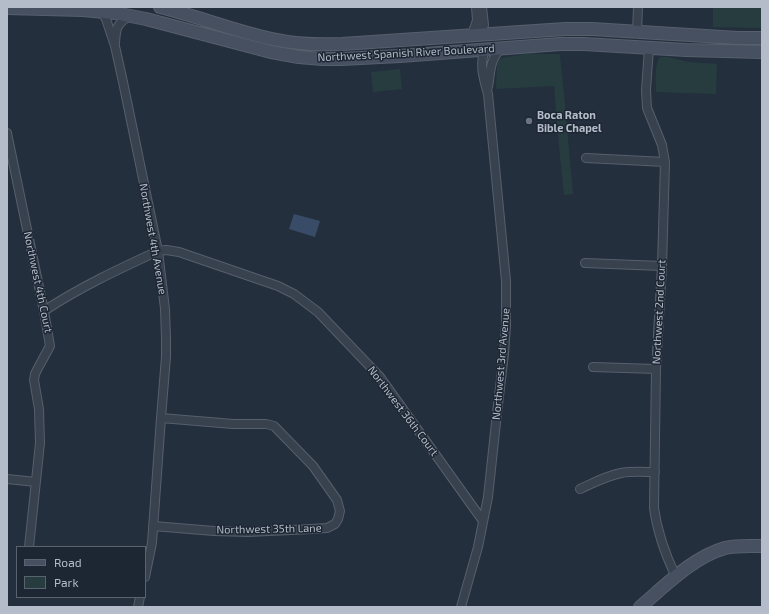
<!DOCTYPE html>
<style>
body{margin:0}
#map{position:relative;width:769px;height:614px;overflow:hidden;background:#242f3e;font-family:"Exo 2",sans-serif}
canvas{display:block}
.frame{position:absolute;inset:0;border:8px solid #b4bcc9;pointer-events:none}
.legend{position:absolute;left:16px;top:546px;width:130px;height:52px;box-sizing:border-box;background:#1d2633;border:1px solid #59626f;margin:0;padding:5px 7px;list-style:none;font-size:12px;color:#b4bcc9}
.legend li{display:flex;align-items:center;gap:8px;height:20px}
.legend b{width:20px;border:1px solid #59626f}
</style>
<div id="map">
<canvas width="769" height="614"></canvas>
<div class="frame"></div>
<ul class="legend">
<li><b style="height:5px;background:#465061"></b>Road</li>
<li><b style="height:11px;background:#263c3f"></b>Park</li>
</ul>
</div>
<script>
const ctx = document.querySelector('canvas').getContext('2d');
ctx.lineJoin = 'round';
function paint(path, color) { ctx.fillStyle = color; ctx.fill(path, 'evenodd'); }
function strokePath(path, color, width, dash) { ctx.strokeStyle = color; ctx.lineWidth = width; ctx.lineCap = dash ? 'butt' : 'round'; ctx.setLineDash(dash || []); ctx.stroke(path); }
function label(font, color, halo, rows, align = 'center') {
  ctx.font = font + ' "Exo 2",sans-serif'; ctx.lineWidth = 3; ctx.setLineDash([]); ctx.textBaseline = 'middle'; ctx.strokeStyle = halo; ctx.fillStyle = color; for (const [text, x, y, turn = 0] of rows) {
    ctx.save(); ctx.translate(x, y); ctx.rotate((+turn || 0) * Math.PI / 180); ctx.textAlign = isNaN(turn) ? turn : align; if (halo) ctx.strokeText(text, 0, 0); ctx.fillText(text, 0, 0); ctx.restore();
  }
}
paint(new Path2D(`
 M713 7H762V28L713 27Z
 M525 54H559L560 55 565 105 573 194 564 195 560 157 554 86 496 89 497 65 499 60 502 58Z
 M660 57H668L689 62 717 64 716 94 656 92C656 83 654 64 660 57Z
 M400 69 402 89 373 92 371 72Z`), '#263c3f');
paint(new Path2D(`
 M294 214 320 221 315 237 289 229Z`), '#394c67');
const street = new Path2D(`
 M101 11 106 19 115 46 123 82 158 251 165 309 166 338V357L161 418 152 543 145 577
 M637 32 638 7
 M480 34 484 25 482 7
 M472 35 477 20 476 7
 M115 43C116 28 116 25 129 16
 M649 48 646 90 647 108 662 145 665 162 662 266 656 369 654 508C657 530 666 556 676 577
 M488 87C491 70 489 62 501 48
 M7 133 44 311 50 346 38 368 35 374 34 380 39 409 40 443 29 547
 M586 158 665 162
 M585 263 662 266
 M44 311C80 287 119 269 158 251L166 250 179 252 278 286 294 294 318 312 380 377 483 521
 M593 367 656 369
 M7 479 36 482
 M580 489C593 483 606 476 621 473 632 471 644 472 655 472
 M153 526 214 531 248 532 311 529 327 528 335 524 338 519 340 511 337 500 313 466 274 426 266 424H233L161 418
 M138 607 140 597
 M461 607 478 547 488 497 497 413 504 354 506 326V281L488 94C484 80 478 62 486 49`);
const secondary = new Path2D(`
 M160 7C197 16 234 31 272 39 295 44 319 45 342 44L565 29H592L738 38H762
 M7 8 83 10 115 13 146 19 271 52 299 57 322 59H341L400 56 560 44H584L686 50 762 52
 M640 607C665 586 693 557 725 548 737 545 750 546 762 546`);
strokePath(street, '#565f6c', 10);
strokePath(secondary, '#565f6c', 14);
strokePath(street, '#38414e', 8);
strokePath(secondary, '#465061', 12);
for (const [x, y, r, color] of [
 [529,121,4,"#6b7280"]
]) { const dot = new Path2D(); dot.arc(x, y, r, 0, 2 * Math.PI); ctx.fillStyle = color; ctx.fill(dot); strokePath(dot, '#1d2633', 1.5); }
label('11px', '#b4bcc9', '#1d2633', [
 ["Northwest Spanish River Boulevard",406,53,-3],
 ["Northwest 4th Avenue",153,239,80],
 ["Northwest 4th Court",38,282,78],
 ["Northwest 2nd Court",659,312,-87],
 ["Northwest 3rd Avenue",501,364,-85],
 ["Northwest 36th Court",403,411,53],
 ["Northwest 35th Lane",269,529,-1]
]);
label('bold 11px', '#b4bcc9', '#1d2633', [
 ["Boca Raton",537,115],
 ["Bible Chapel",537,128]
], 'left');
</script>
